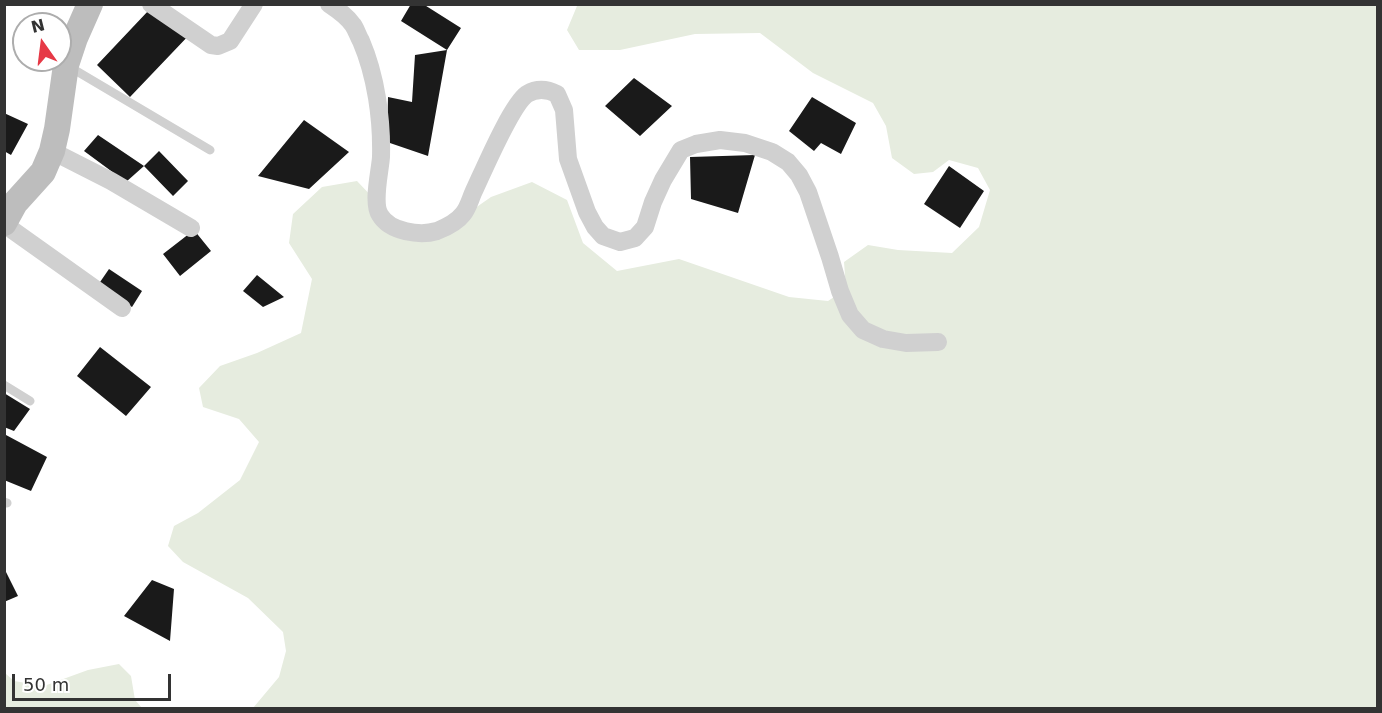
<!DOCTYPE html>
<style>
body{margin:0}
#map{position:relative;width:1382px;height:713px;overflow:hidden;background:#fff;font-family:"DejaVu Sans",sans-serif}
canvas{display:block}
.frame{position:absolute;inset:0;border:6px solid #333;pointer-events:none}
.north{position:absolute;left:12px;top:12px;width:60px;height:60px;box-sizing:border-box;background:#fff;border:2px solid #adadad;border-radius:50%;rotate:346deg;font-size:16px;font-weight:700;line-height:24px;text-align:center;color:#333}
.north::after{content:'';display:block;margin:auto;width:21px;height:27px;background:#e63946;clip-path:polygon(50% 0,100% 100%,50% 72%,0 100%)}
.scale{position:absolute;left:12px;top:674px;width:159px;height:27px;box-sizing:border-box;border:3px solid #333;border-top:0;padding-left:8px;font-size:18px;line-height:21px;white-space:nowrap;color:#333;-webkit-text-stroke:4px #fff;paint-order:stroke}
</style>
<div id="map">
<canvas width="1382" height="713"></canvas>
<div class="frame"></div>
<div class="north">N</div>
<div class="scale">50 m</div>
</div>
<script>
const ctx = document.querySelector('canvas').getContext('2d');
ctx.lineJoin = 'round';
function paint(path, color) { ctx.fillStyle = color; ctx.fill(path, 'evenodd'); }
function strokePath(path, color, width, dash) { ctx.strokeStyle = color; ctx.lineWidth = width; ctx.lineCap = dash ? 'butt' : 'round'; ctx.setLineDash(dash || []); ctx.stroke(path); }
paint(new Path2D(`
 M579 5H1377V708H253L279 677 286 651 283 632 248 598 183 562 168 546 174 526 198 513 240 480 259 442 239 419 203 407 199 388 220 366 257 353 301 333 312 279 289 243 293 214 322 187 357 181 377 202 386 223 448 227 491 197 532 182 567 200 583 243 617 271 679 259 789 297 828 301 846 289 844 262 868 245 898 250 952 253 979 227 990 190 978 168 949 160 933 172 914 174 892 158 886 126 873 103 813 73 760 33 695 34 620 50H579L567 30 577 6Z
 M119 664 131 676 135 700 142 708H5V673L14 681 44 686 88 670Z`), '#e6ecdf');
paint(new Path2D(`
 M411 4H423L461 28 447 50 401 21Z
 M149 10 192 32 130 97 97 65Z
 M447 50 428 156 387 142 388 97 412 102 415 55Z
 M634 78 672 106 640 136 605 106Z
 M812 97 856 123 841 154 821 143 814 151 789 131Z
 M4 113 28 124 11 155 4 151Z
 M304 120 349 152 309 189 258 176Z
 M98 135 144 166 126 182 84 151Z
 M159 151 188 181 173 196 144 166Z
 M755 155 738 213 691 199 690 157Z
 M949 166 984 191 960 228 924 204Z
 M194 230 211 251 180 276 163 254Z
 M109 269 142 291 132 307 98 285Z
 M257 275 284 297 263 307 243 291Z
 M100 347 151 387 126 416 77 376Z
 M4 393 30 409 14 431 4 427Z
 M6 435 47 457 31 491 4 480V438Z
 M4 568 18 596 4 602Z
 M152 580 174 589 170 641 124 616Z`), '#1a1a1a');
strokePath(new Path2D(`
 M68 66 210 150
 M4 385 30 401
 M4 502 7 503`), '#d0d0d0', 9);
strokePath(new Path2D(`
 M151 4 211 45 218 46 230 41 254 4
 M329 4C338 10 347 16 353 25 356 29 358 36 361 41 376 76 382 119 381 157 380 172 372 203 380 215 390 232 420 236 437 231 447 227 457 222 463 214 468 208 470 200 473 193 483 172 511 105 527 94 537 88 547 89 557 94L564 110 568 159 587 212 595 227 603 236 620 242 635 238 645 227 653 202 663 180 681 150 696 144 720 140 745 143 772 152 788 162 799 175 808 192 830 257 840 291 850 315 863 330 883 339 906 343 938 342
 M52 151 111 181 191 228
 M4 224 122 308`), '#d0d0d0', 18);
strokePath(new Path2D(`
 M4 223 15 203 43 172 52 151 57 129 66 65 75 38 90 4`), '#bdbdbd', 26);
</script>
